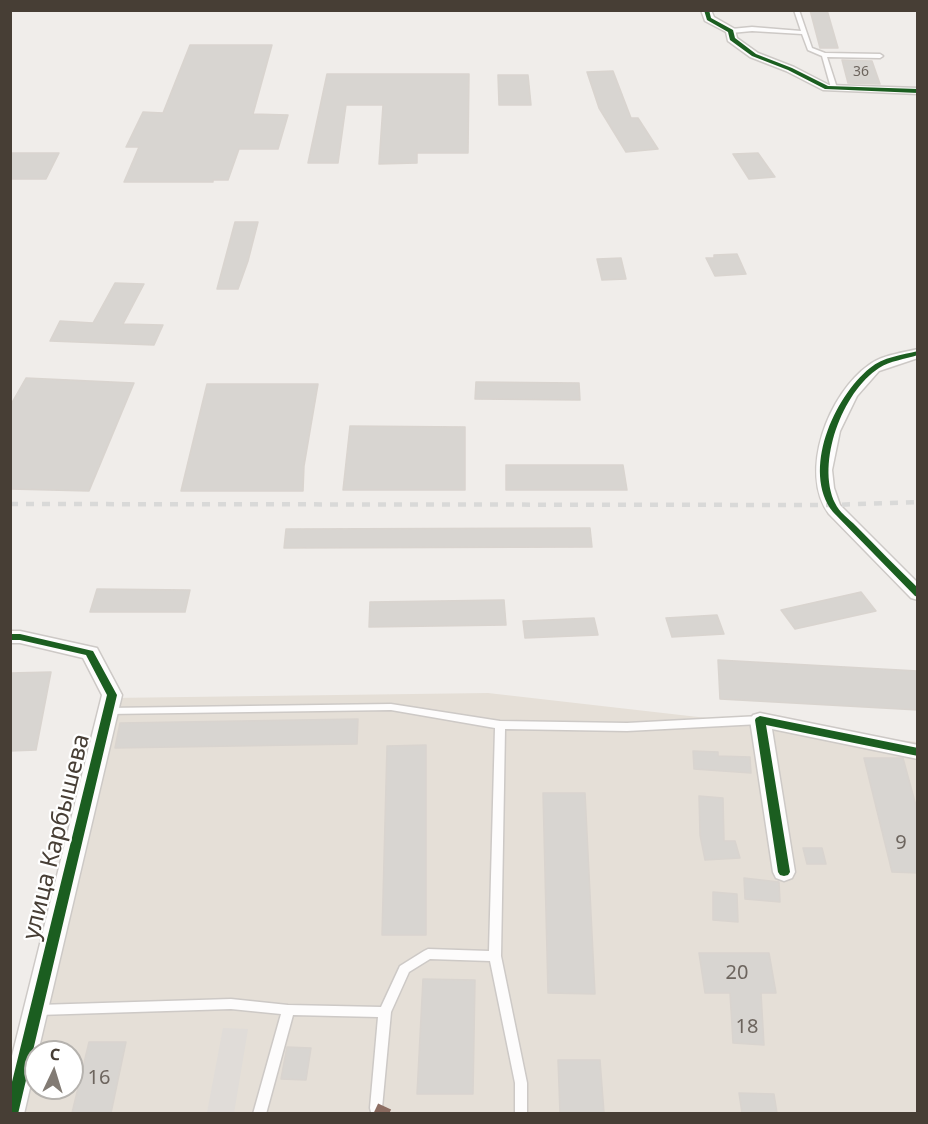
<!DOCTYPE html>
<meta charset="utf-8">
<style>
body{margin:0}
#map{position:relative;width:928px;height:1124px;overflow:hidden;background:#f0edea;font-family:"Noto Sans",sans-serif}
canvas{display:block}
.frame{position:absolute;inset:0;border:12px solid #473e35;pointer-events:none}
.north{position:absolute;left:24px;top:1040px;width:60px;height:60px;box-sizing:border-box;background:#fff;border:2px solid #b5b2ae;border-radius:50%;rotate:4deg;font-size:16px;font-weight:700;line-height:24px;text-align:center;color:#473e35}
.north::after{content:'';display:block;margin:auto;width:21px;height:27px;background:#827b74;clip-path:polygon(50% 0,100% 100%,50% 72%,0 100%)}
</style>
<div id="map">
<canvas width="928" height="1124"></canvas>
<div class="frame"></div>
<div class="north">С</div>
</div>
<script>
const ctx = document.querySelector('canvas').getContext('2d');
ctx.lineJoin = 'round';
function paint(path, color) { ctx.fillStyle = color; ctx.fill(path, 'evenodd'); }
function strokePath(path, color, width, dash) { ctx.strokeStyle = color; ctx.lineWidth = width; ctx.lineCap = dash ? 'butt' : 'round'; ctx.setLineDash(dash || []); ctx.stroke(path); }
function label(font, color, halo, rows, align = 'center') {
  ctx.font = font + ' "Noto Sans",sans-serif'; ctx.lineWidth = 4.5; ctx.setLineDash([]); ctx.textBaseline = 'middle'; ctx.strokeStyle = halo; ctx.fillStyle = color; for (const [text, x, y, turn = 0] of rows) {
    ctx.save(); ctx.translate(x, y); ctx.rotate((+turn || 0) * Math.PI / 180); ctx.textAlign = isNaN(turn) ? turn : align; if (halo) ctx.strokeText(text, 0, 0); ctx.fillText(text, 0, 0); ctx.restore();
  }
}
paint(new Path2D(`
 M488 693 917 742V1113L12 1114 111 698ZM36 1052H72V1088H36Z`), '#e5dfd7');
paint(new Path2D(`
 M223 1028 248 1029 234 1113H207Z`), '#e0dcd8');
const building = new Path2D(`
 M810 10H827L838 48H820Z
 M190 45H272L253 114 288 115 278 149H239L228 180H213V182H124L139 147H126L143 112 163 113Z
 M842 60 872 61 880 84 848 83Z
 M613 71 631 118H638L658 149 626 152 599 108 587 72Z
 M327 74H469L468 153H417V163L379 164 383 105H346L338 163H308Z
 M498 75H528L531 105H499Z
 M10 153H59L46 179H10Z
 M758 153 775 177 749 179 733 154Z
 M235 222H258L248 261 238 289H217Z
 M737 254 746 274 715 276 706 258H714V255Z
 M621 258 626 279 602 280 597 259Z
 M115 283 144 284 123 324 163 325 154 345 50 341 60 321 93 323Z
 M26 378 134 383 89 491 10 489V406Z
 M476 382 579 383 580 400 475 399Z
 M207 384H318L304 466 303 491H181Z
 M350 426 465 427V490H343Z
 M506 465H623L627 490H506Z
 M590 528 592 547 284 548 286 529Z
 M97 589 190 590 185 612H90Z
 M861 592 876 611 795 629 781 610Z
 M504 600 506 625 369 627 370 602Z
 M717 615 724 634 672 637 666 618Z
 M594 618 598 635 525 638 523 621Z
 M718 660 918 671V710L720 699Z
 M51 672 36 750 10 751V673Z
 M358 719 357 744 115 748 120 723Z
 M426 745V935H382L387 746Z
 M693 751 718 752V756L750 757 751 773 694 769Z
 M864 758H903L918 813V873L892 872Z
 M543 793H585L595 994 548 993Z
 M699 796 723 798 724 841H735L740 858 705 860 700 835Z
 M803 848H822L826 864H807Z
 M744 878 779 882 780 902 745 899Z
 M713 892 737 894 738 922 713 920Z
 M699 953H769L776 993H761L764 1045 733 1043 730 993H705Z
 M423 979 475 980 473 1094H417Z
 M89 1042H126L111 1113H72Z
 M287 1047 311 1048 306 1080 281 1079Z
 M558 1060H600L604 1113H560Z
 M739 1093 774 1094 777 1113H742Z`);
paint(building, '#d8d5d1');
strokePath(building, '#d9d4cf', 1.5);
const lane = new Path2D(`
 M794 10H799L812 48 825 53 880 54 883 56 880 58 827 57 837 88 834 90 831 88 822 56 808 50 802 34 752 31 731 33 728 31 731 29 752 27 801 31Z
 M391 704 500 721 627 723 760 716 764 718 765 720 764 722 760 724 627 731 505 729 501 956 527 1083V1114H515V1083L490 961 430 959 409 972 391 1012 382 1108 381 1112 377 1114 371 1112 370 1108 378 1017 293 1015 266 1114H253L281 1014 231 1009 38 1015 34 1014 32 1010 34 1006 38 1005 231 999 288 1005 381 1007 400 966 424 951 428 949 489 951 495 728 391 710 108 714 104 713 103 711 104 709 108 708Z`);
const street = new Path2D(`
 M701 10H711L714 17 735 29 737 38 758 53 794 67 829 85 918 88V94L823 90 786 71 750 57 728 41 726 32 705 21Z
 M918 349V358L879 371 857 396 840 431 832 470 834 488 840 505 918 583V600L911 598 829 514C798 472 829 393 869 365 882 355 902 353 918 349Z
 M10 631H20L97 648 122 695 38 1052H36V1062L24 1114H10V1064L102 695 83 658 20 643H10Z
 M760 713 918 745V759L772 729 795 872 792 878 784 881 776 878 773 872 750 720 753 715Z`);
strokePath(lane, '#cdc9c6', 3);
strokePath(street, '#cdc9c6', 3);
paint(lane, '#fdfcfc');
paint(street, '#fdfcfc');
strokePath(new Path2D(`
 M10 504 832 505 918 502`), '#d9d9d8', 4.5, [8, 8]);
strokePath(new Path2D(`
 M376 1108 389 1114`), '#8d6e63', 10, [20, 10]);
paint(new Path2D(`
 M704 10H709L711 18 733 30 735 38 756 54 792 68 828 86 918 89V93L825 89 788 70 752 56 730 40 728 32 707 20Z
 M918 351V355C905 359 890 361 879 368 842 392 816 463 835 503 839 512 849 519 856 526 877 547 897 568 918 588V597L915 596 833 512C801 471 834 397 870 368 883 357 902 355 918 351Z
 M10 634H20L93 651 117 695 18 1114H10V1090L107 695 86 655 20 640H10Z
 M760 716 918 748V756L766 725 790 872 788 875 784 876 780 875 778 872 755 720 756 718Z`), '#1b5e20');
label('14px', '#6d655e', null, [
 ["36",861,72]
]);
label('20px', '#6d655e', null, [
 ["9",901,843],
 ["20",737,973],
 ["18",747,1027],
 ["16",99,1078]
]);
label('24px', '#473e35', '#fff', [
 ["улица Карбышева",57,837,-76]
]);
</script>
